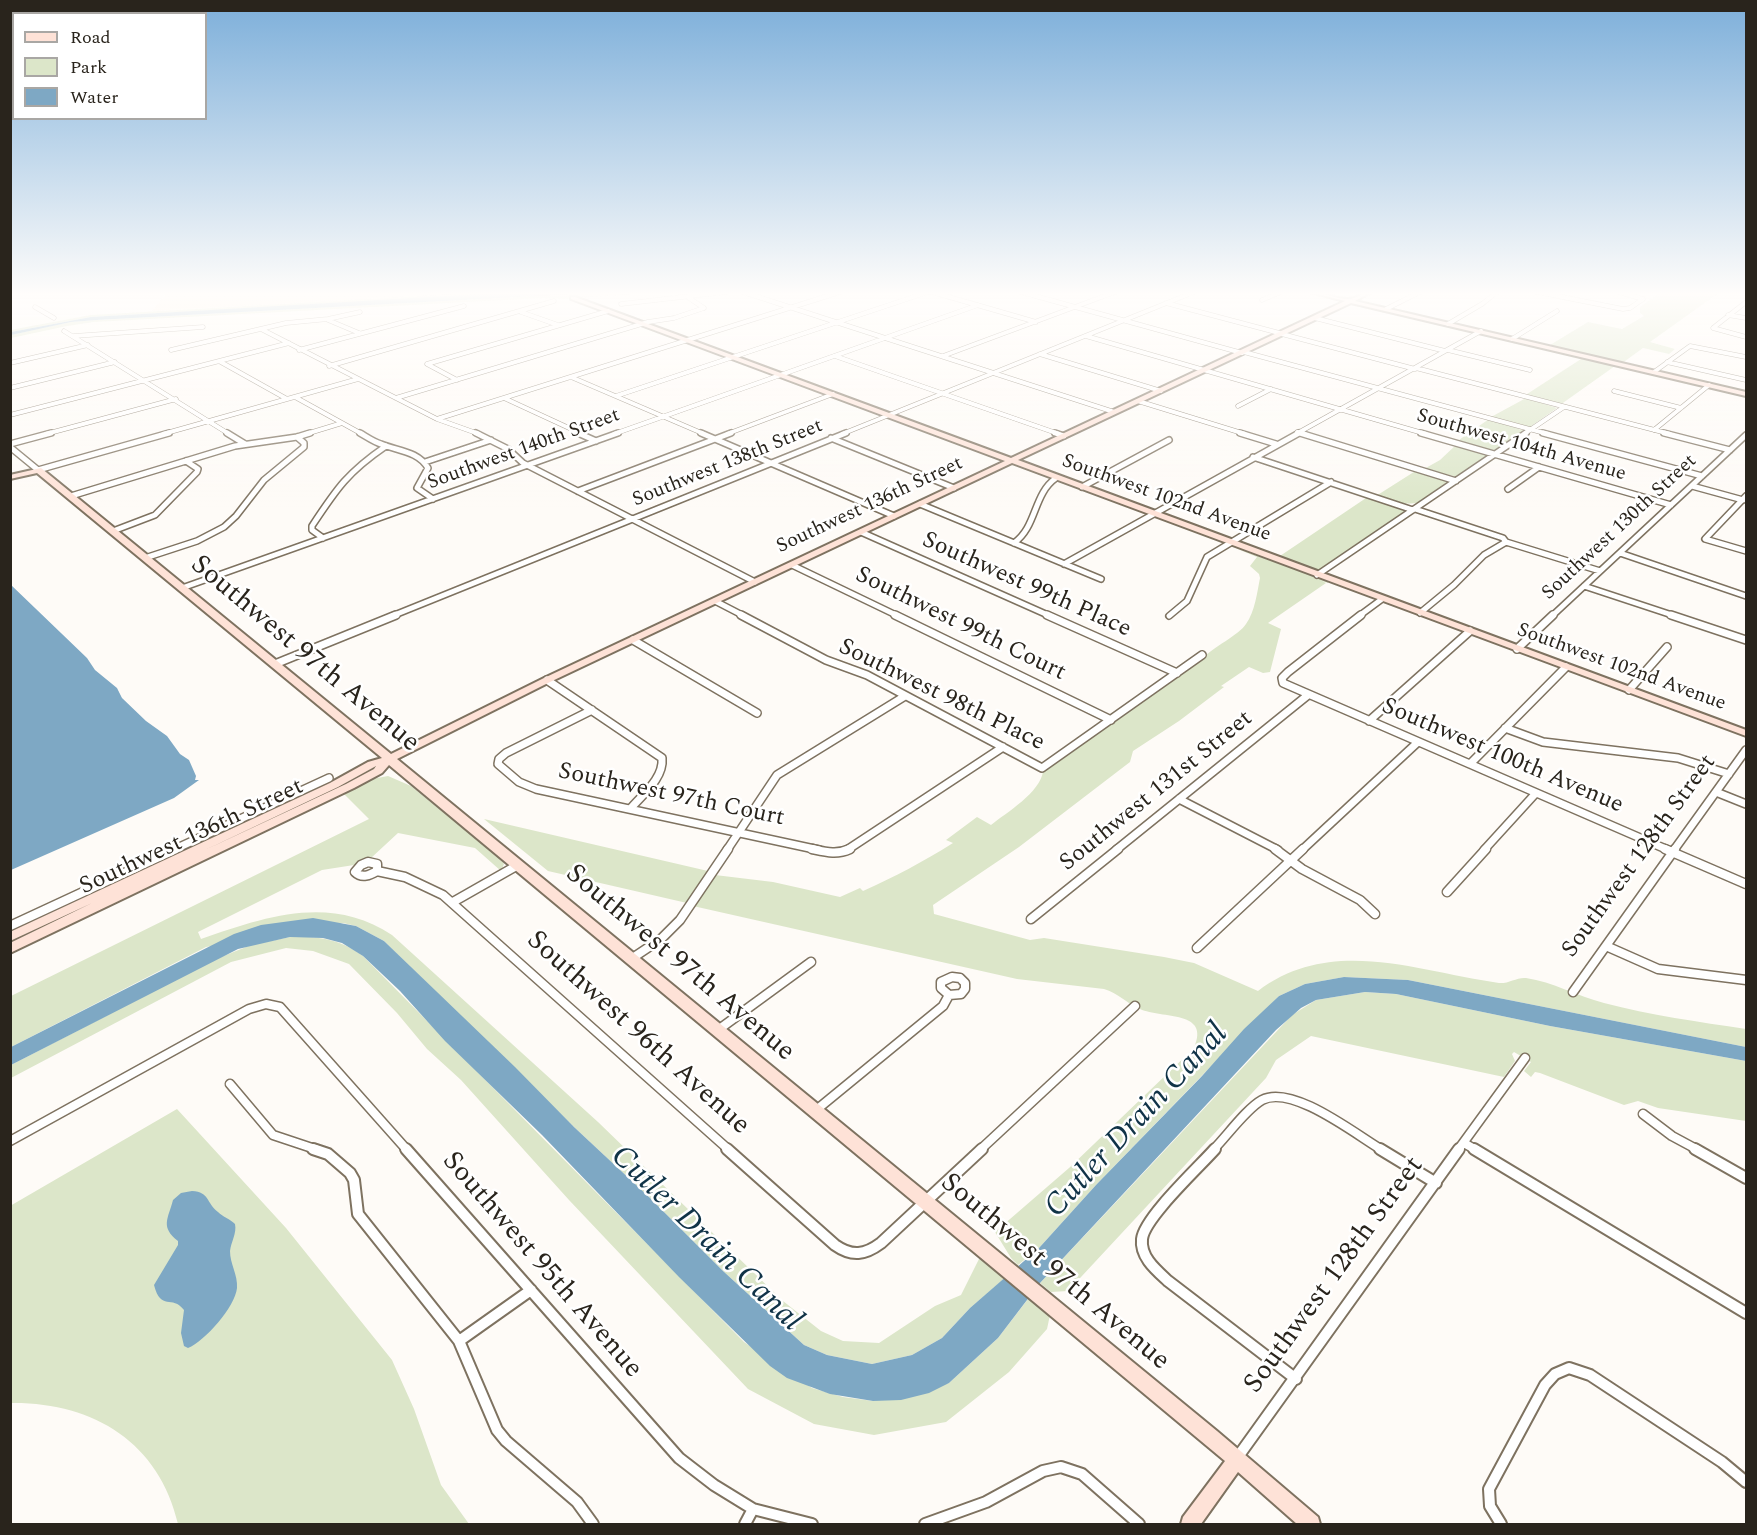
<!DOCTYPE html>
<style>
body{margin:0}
#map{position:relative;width:1757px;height:1535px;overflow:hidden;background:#fefbf7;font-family:Spectral,serif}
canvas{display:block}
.frame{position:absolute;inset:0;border:12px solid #29241c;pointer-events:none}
.legend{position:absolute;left:12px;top:12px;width:195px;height:108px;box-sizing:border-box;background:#fff;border:2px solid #a9a7a4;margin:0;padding:8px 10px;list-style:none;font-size:18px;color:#29241c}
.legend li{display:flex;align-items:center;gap:12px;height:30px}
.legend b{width:30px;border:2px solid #a9a7a4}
</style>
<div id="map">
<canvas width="1757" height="1535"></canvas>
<div class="frame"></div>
<ul class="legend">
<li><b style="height:8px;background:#fee2d7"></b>Road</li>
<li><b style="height:16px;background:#dce6c9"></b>Park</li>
<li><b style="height:16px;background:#7ea8c4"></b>Water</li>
</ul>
</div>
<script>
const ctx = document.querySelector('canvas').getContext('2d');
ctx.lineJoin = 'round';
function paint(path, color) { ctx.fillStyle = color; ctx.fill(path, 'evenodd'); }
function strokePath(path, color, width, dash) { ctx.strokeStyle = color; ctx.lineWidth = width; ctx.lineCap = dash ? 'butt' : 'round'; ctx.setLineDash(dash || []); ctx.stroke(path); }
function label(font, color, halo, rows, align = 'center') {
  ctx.font = font + ' Spectral,serif'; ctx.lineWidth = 5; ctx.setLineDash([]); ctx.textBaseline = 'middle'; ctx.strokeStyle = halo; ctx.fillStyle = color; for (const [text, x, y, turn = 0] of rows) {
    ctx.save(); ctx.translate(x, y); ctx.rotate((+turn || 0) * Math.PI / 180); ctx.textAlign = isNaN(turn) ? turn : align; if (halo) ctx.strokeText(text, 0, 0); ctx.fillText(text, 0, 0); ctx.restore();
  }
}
paint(new Path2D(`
 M168 292H490L152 311Z`), '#fdf2e2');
paint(new Path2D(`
 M490 292H531L91 317 11 332 10 330 91 315Z
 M607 292H658L564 299 541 298 94 322 67 326 11 338 10 335 71 322 96 320Z
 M1661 292H1720L1650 342 1675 349 1669 354 1643 348 1621 364 1520 339 1550 345 1588 322 1622 329 1644 316 1640 313V307Z
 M1580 356 1620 366H1615L1560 405 1524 396 1581 359Z
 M1526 398 1557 408 1530 427 1491 417Z
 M1489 419 1525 431 1497 451 1456 442Z
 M1457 444 1489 456 1458 477 1424 469 1440 460Z
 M1417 470 1447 482C1419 509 1411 507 1376 496Z
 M1369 496 1405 509V512L1321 570H1313L1242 543 1280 556Z
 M1235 548 1328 581V583L1322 581 1326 583 1268 623 1281 629 1270 672 1263 673 1249 667 1221 686 1224 687 1179 721 1133 751 1130 762 1019 847 933 905 934 914 1030 940 1044 938 1164 957 1194 963 1258 991C1332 935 1419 972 1499 983 1508 984 1517 977 1526 978 1553 982 1577 996 1604 1003 1650 1015 1699 1022 1746 1029V1047L1408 980 1344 977 1305 984 1279 996 1096 1185 1039 1248 1018 1265 1011 1258 995 1232 1069 1168 1194 1048C1211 1010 1162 1019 1140 1009 1126 1003 1118 993 1104 989L1017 979 693 906 715 875 773 882 840 897 860 888 863 891C894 877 923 862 953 843L946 840 977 817 991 825C1006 813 1041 792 1043 771L1202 659C1213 647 1239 635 1246 624 1255 611 1257 593 1260 578L1259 574 1250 566 1257 557Z
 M388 776 411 786 502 860 504 864 501 871 475 848 398 833 371 858 354 865 322 870 198 932 201 939C265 917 330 894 392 935L598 1122 783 1301 821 1331 843 1341 879 1343 935 1306 961 1295 980 1257 1004 1279 970 1308 942 1338 912 1355 872 1364 827 1355 804 1345 723 1271 649 1197 574 1127 384 941 356 926 343 923 206 947 11 1047V996L369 819 344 794 372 779Z
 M484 819 708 871 687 903 548 871Z
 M290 937C318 936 340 939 363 956L744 1342 812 1388 843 1397 873 1401 949 1383 998 1338 1028 1299 1050 1315 1047 1329 1009 1372 946 1422 874 1435 814 1424 748 1389 569 1200 461 1080 427 1049 397 1013 349 964 313 951 286 948 231 962 11 1078V1065L216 959 251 945Z
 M1365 992 1396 994 1550 1026 1746 1061V1121L1658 1108 1638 1101 1624 1105 1540 1073 1535 1072 1531 1077 1524 1071 1531 1062 1514 1052 1512 1054 1515 1061 1504 1077 1311 1036 1276 1060 1266 1078 1068 1291 1051 1292 1040 1283 1292 1015 1316 1000Z
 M177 1109 286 1228 392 1360 414 1409 441 1485 469 1524H178C159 1442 93 1402 11 1403L10 1206Z`), '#dce6c9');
paint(new Path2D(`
 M515 292H607L96 320 71 322 11 335V332L91 317Z
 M10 584 87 658 95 670 117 688 122 698 146 721 167 736 180 754 189 760 196 776 195 780H199L174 798 11 870Z
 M313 918 356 926 384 941 515 1067 574 1127 649 1197 723 1271 804 1345 827 1355 872 1364 912 1355 942 1338 970 1308 1039 1248 1096 1185 1202 1076 1244 1029 1279 996 1305 984 1344 977 1408 980 1746 1047V1061L1550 1026 1396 994 1365 992 1316 1000 1301 1008 1276 1030 1040 1283 998 1338 949 1383 929 1393 901 1400 873 1401 830 1394 787 1378 770 1366 679 1277 542 1135 445 1041 400 991 363 956 342 943 323 938 290 937 238 949 11 1065V1047L234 934 261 925Z
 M192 1191C210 1192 206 1203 218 1212 223 1217 230 1219 235 1224 237 1233 231 1242 230 1251 230 1264 238 1275 237 1288 235 1307 205 1341 188 1348L184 1346 181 1333 184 1310C172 1294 161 1312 154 1285L178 1245V1241C160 1227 168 1219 173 1200L181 1193Z`), '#7ea8c4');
const streetFar4 = new Path2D(`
 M743 292 1114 412
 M932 292 1036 322
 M1021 292 1242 353
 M1537 292 1623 309 1630 308 1643 299 1619 292
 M689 298 704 308
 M1262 300 1281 292
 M1746 302 1713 328 1746 337
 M1166 303 1283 334
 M621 304 726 292
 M35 307 54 318
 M1386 309 1420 292
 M521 312 558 325
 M1728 315 1746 318
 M1315 318 1445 351
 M328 320 359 333
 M1448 324 1482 304 1497 292
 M261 329 437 419 479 434
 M64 331 229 434
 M1282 334 1415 369
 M74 336 203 327
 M1086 336 1426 434
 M1512 339 1557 311
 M171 350 286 323 328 319 360 312
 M299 350 464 306
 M1448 350 1530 370
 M1244 352 1548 434
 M1040 354 1161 391
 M835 356 1059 434
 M943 356 1115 292
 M219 361 287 399
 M1667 362 1746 380
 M10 363 88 345
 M329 366 554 301
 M1416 368 1670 434
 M1654 372 1690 346 1746 357
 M571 377 704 434
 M457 380 427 364 608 311
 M10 388 115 362
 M1614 391 1681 408
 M616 396 928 292
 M295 397 362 434
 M396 398 648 322 674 318 704 308
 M504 398 582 434
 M1138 401 1245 434
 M1238 406 1271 389
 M10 415 289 343
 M437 419 840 292
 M1654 430 1709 385
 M1297 432 1305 434
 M46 434 176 399
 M163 434 358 379
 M306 434 342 423
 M614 434 978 305
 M727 434 833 394
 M842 434 1194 292
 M1296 434 1481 331
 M1524 434 1564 407`);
const streetFar3 = new Path2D(`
 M227 433 245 444
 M360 433C367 437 374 442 381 444 398 451 418 451 428 468L417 488 433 499
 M476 433 508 449 523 463 755 582
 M578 433 596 441
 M701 433 894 516
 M1055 433 1064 436
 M1240 433 1276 444
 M1300 433 1456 481
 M1421 433 1671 505
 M1543 433 1702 476
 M1664 433 1730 450
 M831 438 954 488
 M10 444 51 433
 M10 447 38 470 169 433
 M1253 457 1413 510
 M425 462 491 440
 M1692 486 1743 500
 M1082 487 1169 440
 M1508 489 1539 467
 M578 491 731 433
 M71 496 235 446 297 437 310 433
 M1746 496 1705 539 1746 551
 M920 504 1101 579
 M1415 509 1503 538 1506 542
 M113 531 155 515 197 472 198 469 186 461
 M861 532 1050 616
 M323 538 312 530V526C337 488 348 472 386 446
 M1506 542 1600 571
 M1014 543C1037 527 1033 494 1056 478
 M1620 553 1746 596
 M145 558 197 541 224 527 236 516 264 480 304 447V443L297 437
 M1064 564 1299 433
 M792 565 898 616
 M1317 575 1526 433
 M1584 586 1675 616
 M182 588 618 433
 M715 601 744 616
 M1420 613 1454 585 1484 555 1506 542
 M392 616 846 433
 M1169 616 1187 601 1207 557 1331 482
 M1359 616 1382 599
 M1552 616 1746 435`);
const streetFar2 = new Path2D(`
 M741 615 826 660 867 675 1042 768 1202 655
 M895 615 1111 720
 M1047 615 1177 673
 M1361 615 1288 672 1282 678 1283 683 1668 850
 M1671 615 1746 640
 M633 640 757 713
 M1517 649 1553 615
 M275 664 396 615
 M547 680 662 758C664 778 643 794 631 808
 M1629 690 1667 647
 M592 710 506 753 499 759 498 764 519 782 536 789 819 850
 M1369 721 1470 631
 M1505 728 1543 742 1678 758 1729 774
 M1470 764 1566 667
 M1716 792 1746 804
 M1179 799 1278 850
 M173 850 329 778
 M727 850 777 775 905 696
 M847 850 1003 747
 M1116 850 1308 695
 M1302 850 1418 742
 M1484 850 1536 793
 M1674 850 1746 750`);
const streetFar1 = new Path2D(`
 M812 849C826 852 837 855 850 849
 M1275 849 1302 869 1360 900 1375 914
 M1665 849 1746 884
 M368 862 377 864V871C370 875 362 879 355 872L361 865Z
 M377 871 405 877 443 895 729 1150
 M1447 892 1486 849
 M453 902 518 865
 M1031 919 1118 849
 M10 926 176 849
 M1606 946 1658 969 1746 980
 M1197 948 1303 849
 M631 959 661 939 680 920 728 849
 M952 977 960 978 965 983V989L961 994 949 995 941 988V982Z
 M1573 992 1675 849
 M718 1030 811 962
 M230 1084 273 1135 318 1150
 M815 1111 943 1006 949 995
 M1643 1114 1672 1136 1698 1150
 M10 1141 249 1009 266 1004 280 1007 407 1150
 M1464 1143 1476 1150
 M980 1150 1135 1006
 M1213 1150C1227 1136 1246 1109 1262 1100 1292 1084 1355 1134 1382 1150
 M1458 1150 1525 1058`);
const street = new Path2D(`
 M313 1149 328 1154 350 1173 354 1180 358 1214 459 1341 497 1430 506 1441 577 1502 593 1524
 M406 1149 679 1458 714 1485 753 1509 812 1524
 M727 1149 835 1245C852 1257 865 1255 881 1243L982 1149
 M1215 1149C1199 1167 1144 1218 1142 1239 1140 1257 1156 1270 1168 1281L1296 1379
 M1380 1149 1436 1183
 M1474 1149 1746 1313
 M1695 1149 1746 1178
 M459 1341 531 1290
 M1237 1458 1459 1149
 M745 1524 753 1509
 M925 1524 986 1502 1043 1471 1061 1467 1082 1474 1139 1524
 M1501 1524 1490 1506 1489 1489 1545 1385 1555 1374 1569 1368 1590 1375 1722 1462 1746 1482`);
const secondary = new Path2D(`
 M1310 292C1323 292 1336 299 1348 299 1356 299 1363 292 1371 292L1355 301 1746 392V396L1351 303 1018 460 1746 730V736L1012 463 550 682 397 759 1217 1431 1318 1517 1320 1524H1297L1238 1472 1201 1524H1181L1183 1517 1225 1461 389 765 382 773 354 788 10 953V943L92 903 10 941V932L330 783 368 762 382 758 37 473 10 479V475L41 468 391 754 544 678 1005 461 571 299V297H575L1011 458 1345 301ZM376 766 374 769 346 784 205 850 338 787Z`);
strokePath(streetFar4, '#7e7260', 5);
strokePath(streetFar3, '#7e7260', 8);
strokePath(streetFar2, '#7e7260', 10);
strokePath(streetFar1, '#7e7260', 11);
strokePath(street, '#7e7260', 14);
strokePath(secondary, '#7e7260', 4);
strokePath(streetFar4, '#fff', 4);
strokePath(streetFar3, '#fff', 5);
strokePath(streetFar2, '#fff', 7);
strokePath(streetFar1, '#fff', 8);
strokePath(street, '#fff', 10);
paint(secondary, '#fee2d7');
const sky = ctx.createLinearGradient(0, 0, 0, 507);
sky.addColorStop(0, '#7dafda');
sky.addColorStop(0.58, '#fffdfb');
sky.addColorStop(1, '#fffdfb00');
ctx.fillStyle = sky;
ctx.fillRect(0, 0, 1757, 507);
label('20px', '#29241c', '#fff', [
 ["Southwest 104th Avenue",1521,446,16],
 ["Southwest 140th Street",524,450,-20],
 ["Southwest 138th Street",728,464,-22],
 ["Southwest 102nd Avenue",1166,499,20],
 ["Southwest 136th Street",870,506,-25],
 ["Southwest 130th Street",1620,528,-43],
 ["Southwest 102nd Avenue",1621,668,20]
]);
label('24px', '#29241c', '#fff', [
 ["Southwest 99th Place",1026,586,24],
 ["Southwest 99th Court",960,625,26],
 ["Southwest 98th Place",941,696,26],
 ["Southwest 100th Avenue",1502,757,23],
 ["Southwest 131st Street",1157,792,-39],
 ["Southwest 97th Court",671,796,12],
 ["Southwest 136th Street",192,838,-25],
 ["Southwest 128th Street",1640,857,-54]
]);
label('28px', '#29241c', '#fff', [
 ["Southwest 97th Avenue",304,655,40],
 ["Southwest 97th Avenue",679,964,40],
 ["Southwest 96th Avenue",637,1034,42],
 ["Southwest 95th Avenue",541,1266,49],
 ["Southwest 97th Avenue",1054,1273,40],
 ["Southwest 128th Street",1335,1276,-54]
]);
label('italic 32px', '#103347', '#fff', [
 ["Cutler Drain Canal",1138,1122,-47],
 ["Cutler Drain Canal",705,1240,44]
]);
</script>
